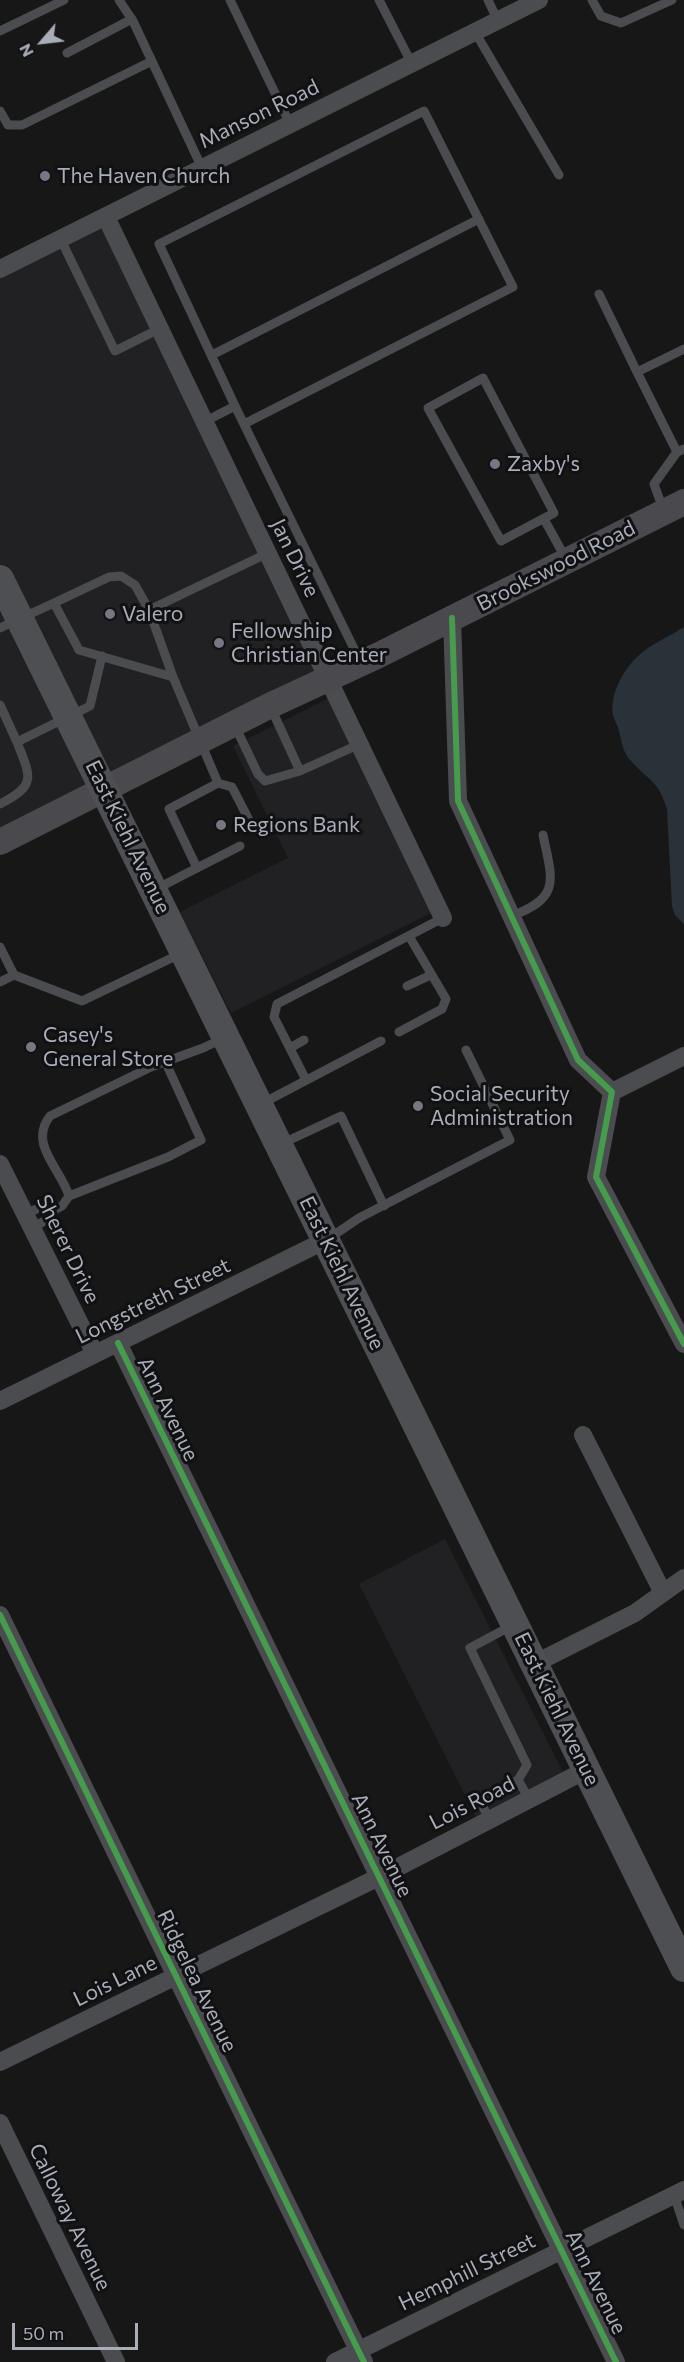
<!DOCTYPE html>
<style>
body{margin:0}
#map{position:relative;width:684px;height:2362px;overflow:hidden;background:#171717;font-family:Commissioner,sans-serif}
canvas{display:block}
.north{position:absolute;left:12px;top:12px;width:60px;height:60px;-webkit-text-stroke:4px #111113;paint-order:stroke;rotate:242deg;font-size:16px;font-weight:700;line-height:24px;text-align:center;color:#a8adb8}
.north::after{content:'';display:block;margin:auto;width:21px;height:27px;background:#a8adb8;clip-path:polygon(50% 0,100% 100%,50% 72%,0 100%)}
.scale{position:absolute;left:12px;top:2323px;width:126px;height:27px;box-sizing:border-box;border:3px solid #a8adb8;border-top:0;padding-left:8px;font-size:18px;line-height:21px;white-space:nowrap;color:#a8adb8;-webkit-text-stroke:4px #111113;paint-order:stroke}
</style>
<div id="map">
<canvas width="684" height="2362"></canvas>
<div class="north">N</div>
<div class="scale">50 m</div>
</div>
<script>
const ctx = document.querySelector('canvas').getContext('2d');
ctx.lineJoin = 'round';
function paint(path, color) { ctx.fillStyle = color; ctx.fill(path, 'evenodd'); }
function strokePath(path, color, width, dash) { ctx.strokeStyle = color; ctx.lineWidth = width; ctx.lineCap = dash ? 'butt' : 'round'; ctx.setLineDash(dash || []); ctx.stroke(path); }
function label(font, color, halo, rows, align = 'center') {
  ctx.font = font + ' Commissioner,sans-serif'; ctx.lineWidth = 6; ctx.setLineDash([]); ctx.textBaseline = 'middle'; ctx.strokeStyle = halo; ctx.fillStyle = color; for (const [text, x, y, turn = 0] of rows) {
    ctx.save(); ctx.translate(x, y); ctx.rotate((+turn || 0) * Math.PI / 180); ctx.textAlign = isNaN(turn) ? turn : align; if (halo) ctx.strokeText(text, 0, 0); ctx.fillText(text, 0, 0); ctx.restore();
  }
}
paint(new Path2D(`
 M106 217 336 676 0 842V272Z
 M339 693 445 906 231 1013 180 912 288 858 233 746Z
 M445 1539 567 1780 480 1825 359 1584Z`), '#212123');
paint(new Path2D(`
 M684 627V924L675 915 672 906 667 809C658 780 650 782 632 762 622 753 622 740 618 728 617 724 614 720 613 715 609 691 628 661 648 648 660 640 672 635 684 627Z`), '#2a3239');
strokePath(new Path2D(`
 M119 0 133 21 202 168
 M230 0 290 124
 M379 0 412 64
 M488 0 498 21
 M592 0 601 16 621 23 672 0
 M0 31 64 0
 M475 32 559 175
 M67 53 132 19
 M0 111 8 125H22L152 61
 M60 238 115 351 159 329
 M599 294 637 372
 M684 349 637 372 677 452 684 449
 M212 355 479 219
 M483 378 554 513 501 541 428 408Z
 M235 406 159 244 424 111 513 287 244 424
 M204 422 235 406 360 661
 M663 509 654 484 677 452
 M544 519 566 559
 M54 603 109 577 121 576 135 585 149 610 173 677
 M149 610 268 553
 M0 628 54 603 79 650 173 677 218 783
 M0 705 17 742
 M235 726 258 774 265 781 300 771 270 706
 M300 771 360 744
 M0 804C38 785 30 776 17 742L90 706 102 656
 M197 868 169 809 218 783 232 787 249 820 247 826
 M156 889 240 846
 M511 916C562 898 552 879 543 835
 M0 947 14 975
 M0 982 14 975 82 1001 180 954
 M407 986 431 975
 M399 1032 442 1009 446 999 409 936
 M290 1048 304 1040
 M306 1080 274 1017 277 1004 443 918
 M261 1104 381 1041
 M281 1144 341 1116 384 1206
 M69 1196 168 1157 201 1140 165 1061
 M52 1211 62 1206 69 1196C61 1169 28 1144 50 1116L151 1067 203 1048 224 1038
 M25 1214 39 1208 52 1211 48 1219 32 1228
 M328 1239 359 1218 510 1140 466 1050
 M513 1625 470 1648 527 1765 518 1780
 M490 1820 479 1800 518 1780 529 1799
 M674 2195 684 2225`), '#4b4c50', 9);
strokePath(new Path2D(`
 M106 217 443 918
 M0 269 539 0
 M452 618 458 801 578 1060 612 1092 596 1177 684 1344
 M612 1092 684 1056
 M0 1164 95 1354
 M118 1343 616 2362
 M0 1401 326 1240
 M583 1435 663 1593
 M0 1615 364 2362
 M534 1664 635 1613 684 1578
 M0 2062 379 1877 586 1770
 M0 2123 116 2362
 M335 2362 684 2190`), '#4b4c50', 18);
strokePath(new Path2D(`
 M0 842 267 707 379 655 684 502`), '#4a4a4e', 26);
strokePath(new Path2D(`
 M0 579 684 1968`), '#4d4f52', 28);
strokePath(new Path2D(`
 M452 618 458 801 578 1060 612 1092 596 1177 684 1344
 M118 1343 616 2362
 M0 1615 364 2362`), '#469c4c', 6);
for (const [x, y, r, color] of [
 [45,176,6,"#757880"],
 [495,464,6,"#757880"],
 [110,614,6,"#757880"],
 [219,643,6,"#757880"],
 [221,825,6,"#757880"],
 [31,1047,6,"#757880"],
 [418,1106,6,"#757880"]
]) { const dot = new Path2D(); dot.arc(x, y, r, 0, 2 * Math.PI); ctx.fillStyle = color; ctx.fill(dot); strokePath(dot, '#111113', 2); }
label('21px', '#a8adb8', '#111113', [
 ["Manson Road",259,114,-26],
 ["Jan Drive",295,558,64],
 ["Brookswood Road",556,566,-27],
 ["East Kiehl Avenue",128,837,64],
 ["Sherer Drive",68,1249,64],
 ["East Kiehl Avenue",342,1273,64],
 ["Longstreth Street",153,1301,-26],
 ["Ann Avenue",168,1409,64],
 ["East Kiehl Avenue",557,1709,64],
 ["Lois Road",472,1803,-27],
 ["Ann Avenue",382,1845,64],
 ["Lois Lane",115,1981,-26],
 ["Ridgelea Avenue",197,1981,64],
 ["Calloway Avenue",70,2217,64],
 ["Hemphill Street",467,2272,-26],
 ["Ann Avenue",596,2282,64]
]);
label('21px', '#a8adb8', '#111113', [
 ["The Haven Church",57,176],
 ["Zaxby's",507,464],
 ["Valero",122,614],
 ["Fellowship",231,631],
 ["Christian Center",231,655],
 ["Regions Bank",233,825],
 ["Casey's",43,1035],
 ["General Store",43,1059],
 ["Social Security",430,1094],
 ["Administration",430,1118]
], 'left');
</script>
